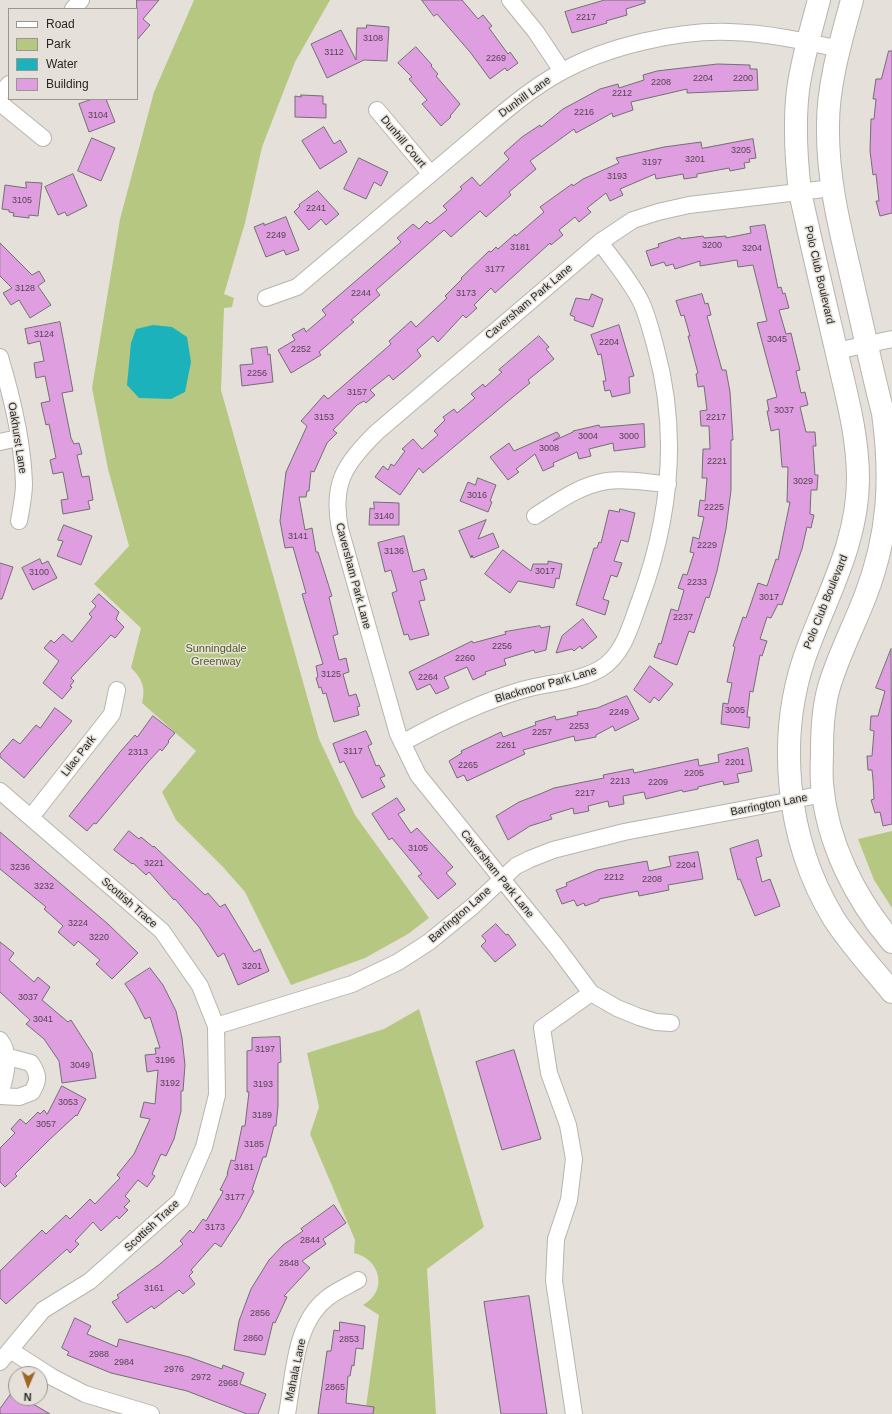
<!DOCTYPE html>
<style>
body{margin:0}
#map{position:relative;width:892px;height:1414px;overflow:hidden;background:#e5e1da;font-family:Arial,sans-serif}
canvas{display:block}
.legend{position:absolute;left:8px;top:8px;width:130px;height:92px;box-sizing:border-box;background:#e5e1da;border:1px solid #999691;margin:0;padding:5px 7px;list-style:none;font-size:12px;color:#282624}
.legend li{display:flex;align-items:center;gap:8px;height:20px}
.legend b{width:20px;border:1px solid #999691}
.north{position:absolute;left:8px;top:1366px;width:40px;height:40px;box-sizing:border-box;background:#e5e1da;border:1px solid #999691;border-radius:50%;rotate:182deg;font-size:11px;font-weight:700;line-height:16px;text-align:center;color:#282624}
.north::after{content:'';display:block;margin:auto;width:14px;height:18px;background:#9f6723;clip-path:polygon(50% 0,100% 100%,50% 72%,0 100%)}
</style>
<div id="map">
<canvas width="892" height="1414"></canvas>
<ul class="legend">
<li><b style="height:5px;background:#fff"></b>Road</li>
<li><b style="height:11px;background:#b6c782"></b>Park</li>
<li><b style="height:11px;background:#1bb2bb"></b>Water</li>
<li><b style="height:11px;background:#de9edf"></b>Building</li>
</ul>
<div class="north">N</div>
</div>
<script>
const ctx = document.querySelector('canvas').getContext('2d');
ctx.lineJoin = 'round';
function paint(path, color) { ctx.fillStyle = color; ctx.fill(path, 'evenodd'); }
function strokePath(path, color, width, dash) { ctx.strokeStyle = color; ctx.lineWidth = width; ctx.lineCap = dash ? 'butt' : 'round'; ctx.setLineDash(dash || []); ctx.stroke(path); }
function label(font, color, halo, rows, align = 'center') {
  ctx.font = font + ' Arial,sans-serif'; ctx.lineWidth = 3; ctx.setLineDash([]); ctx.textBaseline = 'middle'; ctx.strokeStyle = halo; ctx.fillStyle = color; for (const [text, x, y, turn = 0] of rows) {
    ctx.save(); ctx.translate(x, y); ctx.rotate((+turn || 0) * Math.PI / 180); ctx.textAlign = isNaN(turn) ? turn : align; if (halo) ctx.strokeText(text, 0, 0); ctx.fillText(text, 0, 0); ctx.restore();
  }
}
paint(new Path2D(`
 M194 0H330L295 62 262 147 245 223 224 294 234 298 232 307 224 308 221 390 319 739 355 815 429 918 408 934 365 958 291 985 245 892 223 867 176 820 162 792 196 751 142 703C146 688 142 678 131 668L141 628 94 584 129 546 108 469 92 388 120 219 154 92Z
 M892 831V908L874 880 858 839Z
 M419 1009 484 1227 427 1269 436 1414H365L379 1315 363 1305C389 1290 380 1259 354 1253L355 1240 310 1134 319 1107 307 1053 384 1029Z`), '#b6c782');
paint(new Path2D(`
 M153 325 172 327 187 337 191 362 185 392 171 399 139 398 127 385 131 343 136 329Z`), '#1bb2bb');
const building = new Path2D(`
 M137 0H159L143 19 150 25 137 40Z
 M422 0H462L478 19 483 15 492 26 489 28 508 54 510 52 518 63 507 71 505 68 490 79 470 52 437 14 434 16Z
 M605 0H645V3L626 9 627 15 606 21 607 23 572 33 565 12Z
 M367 25 389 27 387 61 364 60 327 78 311 44 341 30 356 60 357 28H366Z
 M416 47 432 65 431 66 438 74 436 76 460 104 450 116 451 117 441 126 422 104 427 100 409 79 412 77 398 63Z
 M889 51H892V213L880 216 876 201H879L876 174 873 175 870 151 871 119H874L876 99H873L876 79H881Z
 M718 64 750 65V69H757L758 90 687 93V89L631 102 633 110 613 117 612 113 576 133 574 129 530 161 536 169 509 192 511 195 486 217 480 211 451 237 444 230 376 290 380 295 351 320 354 322 319 352 321 355 291 373 278 350 295 340 292 335 304 328 306 332 326 315 322 310 401 242 397 238 413 224 419 229 427 221 430 224 447 210 443 206 462 189 460 187 472 177 480 186 509 159 504 153 522 137 540 125 541 127 563 109 600 89 618 84 619 88 644 80 643 75 657 71Z
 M301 95 323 96V104H326V118L295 117V96L301 97Z
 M93 99H106L115 122 89 132 79 104Z
 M324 127 334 144 340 140 347 152 320 169 302 141Z
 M92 138 115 148 101 181 78 171Z
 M753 139 756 158 749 159 750 162 744 163 745 168 730 171 729 168 697 174V177L684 179 683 174 656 179 655 174 620 189 623 195 610 201 606 193 587 208 591 212 579 222 575 217 559 230 563 235 551 245 550 243 495 293 491 288 474 305 477 308 466 318 463 315 438 342 433 336 417 350 421 356 404 371 393 380 389 375 370 390 375 395 366 403 364 401 357 405 333 430 337 433 327 443 314 472 311 471 309 491H307L306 497H299L305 530 312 528 316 552H318L332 596 329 597 338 634 333 636 339 660 346 658 349 672 343 674 349 696 356 694 360 706 357 707 359 715 334 722 326 693 323 694 321 687 319 688 316 678 318 677 316 666 323 664 302 594 306 593 293 547 285 548 280 521 286 472 307 426 301 421 324 395 328 399 391 344 389 341 411 321 416 327 447 298 445 296 462 279 461 278 489 251 491 252 496 247 498 249 515 234 516 236 544 212 540 207 572 184 573 186 583 179 619 163 616 158 664 147 701 142 702 148Z
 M359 158 388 172 381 186 374 182 366 199 344 189Z
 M73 174 87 206 67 216 65 212 58 215 45 187Z
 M26 182 42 183 38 216 29 215V218L13 216 14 213 9 212V210L2 209 5 185 26 188Z
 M318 191 339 214 326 225 321 219 309 230 294 212 300 206 299 205Z
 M286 217 299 250 286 255 284 250 266 257 254 227 264 223V225Z
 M765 225 778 288 781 287 783 294 785 293 789 308 779 310 786 334 791 333 794 346 800 370 796 371 801 393 805 392 808 405 800 407 806 432H815L816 446H813L815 475H818L817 490H811L810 514 814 515 811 528 807 527 802 549 782 605 778 604 771 618 767 617 760 639 767 641 762 656 760 655 753 692 750 691 747 717H750L749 728 721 724 723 703 728 704 732 683 727 682 735 647 733 646 743 617 746 618 758 583 767 586 776 559 778 560 790 502H787L788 467H782L779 429 771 431 767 411H769L767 400 777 397 757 323 767 321 753 265 738 267 737 260 700 266V261L675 269 673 264 666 266 664 262 651 266 646 251 659 247 658 244 680 237 681 239 703 236 704 238 726 236V238L751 233 750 227Z
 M0 243 32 275 39 271 45 281 38 286 51 305 30 318 19 300 11 305 3 293 12 288 0 276Z
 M592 294 603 299 593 327 574 320 575 317 570 315 576 298 589 300Z
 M702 294 705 304 708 303 711 315 707 316 722 370H726L730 392 733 440H731V490L726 529 717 571 709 598 706 597 694 633 689 631 677 665 654 657 659 643 661 644 671 609 678 611 684 590 678 588 683 574 687 575 694 553 690 552 693 537 699 539 704 517 698 516 700 500 705 501 707 478H702L703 449H710L709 426H701L700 411 707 410 704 386 698 387 696 374 698 373 688 336H690L684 315 681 316 676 301Z
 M60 322 73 391 62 393 71 438 74 444 79 443 82 454 77 455 82 477 89 476 93 500 88 501 90 509 63 514 61 500 68 499 63 472 53 474 50 460 56 458 49 424 46 425 41 403 50 401 45 376 36 378 34 363 44 361 40 341 28 344 25 329Z
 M619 325 634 376 629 377 630 393 612 397 610 390 605 391 603 381H606L601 354 598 355 591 335Z
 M539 336 549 347 546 349 554 359 528 380 530 383 507 402 423 473 419 468 400 495 375 477 383 466 388 470 391 464 394 466 405 451 402 449 413 439 422 449 438 435 434 431 445 420 443 417 454 409 457 413 475 398 471 394 483 384 485 387 502 372 499 370Z
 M267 347 268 355 270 354 273 382 242 386 240 365 253 364 251 349Z
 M644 424 645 447 614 451 613 443 589 449 591 456 579 459 577 452 553 463 554 466 543 471 535 454 516 469 519 472 508 480 490 457 509 443 514 451 557 432 560 436 553 441 573 432V431L599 425 600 427Z
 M478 478 496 485 490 501 492 502 488 512 460 501 468 482 475 485Z
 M374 502 399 503V525H369L370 508 374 509Z
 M620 509 635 513 628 542 621 540 614 561 622 563 617 577 611 575 603 599 609 601 605 615 576 605 594 548H597L599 542 601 543 609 510 619 512Z
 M486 520 478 539 493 533 499 547 473 558 472 555 471 558 459 531Z
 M64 525 92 536 81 565 57 556 63 541 58 540Z
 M404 536 413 572 424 569 427 579 420 581 425 600 419 601 429 635 410 640 408 634 404 635 392 593 397 591 391 570 385 572 378 543Z
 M503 550 531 571 533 564H548V561L562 564 559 579 556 578 554 588 518 581 510 593 485 574Z
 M40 559 42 564 48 561 57 578 33 590 22 568Z
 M0 563 13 567 2 599H0Z
 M99 594 119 612 116 619 124 627 115 638 111 635 71 678 74 681 70 686 72 687 62 699 43 683 59 661 44 648 51 640 54 643 63 634 72 642 92 617 89 614 96 606 92 602Z
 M583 619 597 637 582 649 580 646 574 651 572 649 556 653 562 636Z
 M540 626 541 628 550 626 546 650 535 653 534 650 504 659 506 665 485 672 486 674 473 680 467 667 444 677 449 688 436 694 430 684 417 690 409 672 472 641 473 643 506 634 505 632Z
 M891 649 892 824 883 826 880 812 875 813 871 800 874 799 873 780 872 770H868L867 756H872L874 731 870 730 871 716H878L885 691 876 688Z
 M650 666 673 684 659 701 654 697 650 703 634 690Z
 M627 696 639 719 615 731 613 726 596 735V737L575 741 574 736 523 750 525 754 467 781 464 775 457 778 449 761 462 753 461 751 501 732 503 737 536 725 535 722 542 720 555 716 556 720 578 715 577 712 597 708Z
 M55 708 72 721 24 778 0 757V754L13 739 20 744 36 725 40 728Z
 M153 716 175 733 168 741 169 742 162 751 160 749 148 762 96 824 94 823 87 831 69 816 120 752 135 735 137 737Z
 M366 731 372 744 368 746 376 766 379 765 385 776 380 778 385 787 362 798 344 761 340 763 333 744Z
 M748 748 752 771 737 774 739 782 724 785 723 781 698 787V789L683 792 682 790 646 799 644 792 623 796 624 804 609 807 608 801 588 806 589 811 574 814 573 808 550 815 552 819 530 826 508 840 496 816 519 802 540 794 554 788 604 778 603 775 633 769 634 773 698 759 699 766 719 762 718 755Z
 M397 798 405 810 398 814 411 833 417 828 453 867 446 873 456 884 438 899 418 876 422 874 392 838 389 840 372 814Z
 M129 831 139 839 141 837 153 847 154 846 205 895 208 893 220 907 225 904 254 952 260 949 269 971 238 985 224 953 218 957 199 927 175 899 174 900 149 872 146 875 133 863 132 864 114 850Z
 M0 832 108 924 138 953 112 979 96 964 100 960 78 941 74 946 58 932 63 926 44 909 46 907 0 869Z
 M758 840 762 856 756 858 762 882 770 879 780 906 755 916 740 879 738 880 730 849Z
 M698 852 703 879 668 885 669 890 639 896 638 891 599 899V901L585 906 584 903 577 906 574 900 562 904 556 890 567 886 566 883 597 870 647 861 649 871 671 866 669 857Z
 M496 924 506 935 508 934 516 945 495 962 481 946 486 941 482 936Z
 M0 942 14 953 9 960 34 982 38 977 50 987 42 1000 68 1022 71 1020 92 1053 96 1078 62 1083 59 1061 44 1039 26 1024 30 1020 0 992Z
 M150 968 163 985 176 1011 182 1038 185 1065 183 1091H181V1111L174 1139 166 1156 161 1154 152 1174 155 1176 147 1187 138 1180 125 1196 130 1201 124 1207 128 1210 119 1219 117 1216 101 1231 93 1222 75 1241 79 1244 70 1253 67 1249 6 1304 0 1298V1271L42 1230 46 1234 66 1215 70 1219 90 1199 95 1204 120 1178 117 1175 134 1154 150 1119 140 1117 144 1102 155 1104 158 1070 147 1072 145 1055 156 1054 155 1048H160L150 1017 145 1019 134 997 125 984Z
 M280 1037 281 1062 278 1063V1106L276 1126H274L266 1157H263L252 1190 254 1191 240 1218 221 1247 215 1243 191 1270 193 1272 189 1276 195 1284 183 1294 179 1290 154 1309 152 1306 127 1323 112 1302 119 1298 117 1295 160 1264 183 1244 180 1241 190 1230 193 1233 203 1219 206 1221 222 1194 223 1191 220 1190 228 1174H227L231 1160 235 1161 242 1126H245L249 1092H247V1051L252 1050V1038Z
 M514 1050 541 1139 502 1150 476 1062Z
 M62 1086 86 1099 77 1116 76 1115 48 1141 15 1174 17 1176 5 1187 0 1182V1148L15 1133 11 1129 20 1119 26 1124 38 1112 40 1114 44 1110 47 1114Z
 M334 1205 346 1223 323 1239 326 1244 302 1261 310 1268 284 1296 287 1297 275 1323 273 1322 265 1355 234 1350 239 1321 251 1289 269 1260 283 1245 303 1231 301 1229Z
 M529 1296 547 1414H501L484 1302Z
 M75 1318 91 1326 87 1334 117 1347 119 1339 189 1357 222 1369 223 1365 244 1373 240 1384 266 1394 258 1414H247L187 1391 111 1373 67 1355 69 1352 62 1348Z
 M340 1322 365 1326 363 1349 356 1348 354 1366 352 1365 350 1376H348L346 1403 374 1407 373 1414H318L327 1351H331L334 1330 339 1331Z
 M16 1387V1398H23L50 1414H0V1409Z`);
paint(building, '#de9edf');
strokePath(building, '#736e73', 1);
const street = new Path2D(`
 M510 0 536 32 562 71
 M73 9 81 0
 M0 95 9 84
 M0 103 43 138
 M377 110 430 173
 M266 298 297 287C353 240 409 192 465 145 496 119 527 90 563 71 608 46 679 30 730 32 767 33 804 41 839 49
 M836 351 892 339
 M0 357C12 397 23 442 24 484 24 496 21 509 19 521
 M0 442 18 438
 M535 516C557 502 580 485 607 481 626 478 648 483 668 484
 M402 743C440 722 481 702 522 690 547 683 577 682 600 669 624 655 631 624 640 600 670 519 679 434 656 349 652 334 648 318 642 304 632 282 614 262 600 242
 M0 791 162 931 200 986 216 1026 217 1095 204 1147 181 1200 90 1281 43 1310 0 1362
 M31 817 112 714 117 690
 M671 1023 656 1022 639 1017 617 1008 591 993 556 946 418 775 398 734 340 529C331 484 345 463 377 432L600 242 633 220 658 212 689 205 832 188
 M216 1026 352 984 398 962 429 942 473 906 516 866 530 859 553 850 624 832 824 794
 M0 1040C12 1055 5 1078 0 1095
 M0 1096 19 1097 32 1092C39 1080 39 1075 31 1063L5 1056
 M10 1350 52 1377 85 1394 151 1414
 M287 1414C294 1376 294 1325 326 1299 335 1291 348 1286 358 1280
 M574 1414 554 1281 556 1239 569 1200 574 1159 568 1125 549 1073 542 1028 591 993`);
const secondary = new Path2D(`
 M819 0C811 30 802 60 798 90 794 124 796 158 800 192 812 247 825 302 838 358 847 397 858 437 858 479 858 539 830 590 809 645 775 732 785 839 834 919 851 945 872 968 892 992
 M852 0C841 41 828 83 828 125 827 186 843 239 856 298 865 336 873 375 883 413 892 479 889 535 865 597 853 628 838 656 829 687 823 708 822 729 822 750 822 761 821 773 822 784 827 843 855 898 892 942`);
strokePath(street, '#b7b4ad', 18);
strokePath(secondary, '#b7b4ad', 24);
strokePath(street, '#fff', 16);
strokePath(secondary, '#fff', 22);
label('9px', '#564453', null, [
 ["2217",586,18],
 ["3108",373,39],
 ["3112",334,53],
 ["2269",496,59],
 ["2204",703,79],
 ["2200",743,79],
 ["2208",661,83],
 ["2212",622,94],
 ["2216",584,113],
 ["3104",98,116],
 ["3205",741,151],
 ["3201",695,160],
 ["3197",652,163],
 ["3193",617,177],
 ["3105",22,201],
 ["2241",316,209],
 ["2249",276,236],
 ["3200",712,246],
 ["3181",520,248],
 ["3204",752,249],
 ["3177",495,270],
 ["3128",25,289],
 ["2244",361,294],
 ["3173",466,294],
 ["3124",44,335],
 ["3045",777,340],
 ["2204",609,343],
 ["2252",301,350],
 ["2256",257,374],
 ["3157",357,393],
 ["3037",784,411],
 ["3153",324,418],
 ["2217",716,418],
 ["3004",588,437],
 ["3000",629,437],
 ["3008",549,449],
 ["2221",717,462],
 ["3029",803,482],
 ["3016",477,496],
 ["2225",714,508],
 ["3140",384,517],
 ["3141",298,537],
 ["2229",707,546],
 ["3136",394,552],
 ["3017",545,572],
 ["3100",39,573],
 ["2233",697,583],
 ["3017",769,598],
 ["2237",683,618],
 ["2256",502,647],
 ["2260",465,659],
 ["3125",331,675],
 ["2264",428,678],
 ["3005",735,711],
 ["2249",619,713],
 ["2253",579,727],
 ["2257",542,733],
 ["2261",506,746],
 ["3117",353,752],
 ["2313",138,753],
 ["2201",735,763],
 ["2265",468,766],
 ["2205",694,774],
 ["2213",620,782],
 ["2209",658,783],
 ["2217",585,794],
 ["3105",418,849],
 ["3221",154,864],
 ["2204",686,866],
 ["3236",20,868],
 ["2212",614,878],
 ["2208",652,880],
 ["3232",44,887],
 ["3224",78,924],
 ["3220",99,938],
 ["3201",252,967],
 ["3037",28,998],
 ["3041",43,1020],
 ["3197",265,1050],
 ["3196",165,1061],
 ["3049",80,1066],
 ["3192",170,1084],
 ["3193",263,1085],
 ["3053",68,1103],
 ["3189",262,1116],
 ["3057",46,1125],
 ["3185",254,1145],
 ["3181",244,1168],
 ["3177",235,1198],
 ["3173",215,1228],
 ["2844",310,1241],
 ["2848",289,1264],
 ["3161",154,1289],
 ["2856",260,1314],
 ["2860",253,1339],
 ["2853",349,1340],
 ["2988",99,1355],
 ["2984",124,1363],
 ["2976",174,1370],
 ["2972",201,1378],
 ["2968",228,1384],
 ["2865",335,1388]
]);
label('11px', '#282624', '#e5e1da', [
 ["Dunhill Lane",525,97,-36],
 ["Dunhill Court",403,142,50],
 ["Polo Club Boulevard",819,275,77],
 ["Caversham Park Lane",529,302,-40],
 ["Oakhurst Lane",17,438,81],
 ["Caversham Park Lane",353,576,75],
 ["Polo Club Boulevard",826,602,-68],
 ["Blackmoor Park Lane",546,685,-16],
 ["Lilac Park",79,756,-52],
 ["Barrington Lane",769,805,-11],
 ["Caversham Park Lane",497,874,51],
 ["Scottish Trace",129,903,41],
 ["Barrington Lane",460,915,-41],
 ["Scottish Trace",152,1226,-43],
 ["Mahala Lane",296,1370,-78]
]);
label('11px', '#505d1f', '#e5e1da', [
 ["Sunningdale",216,649],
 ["Greenway",216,662]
]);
</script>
